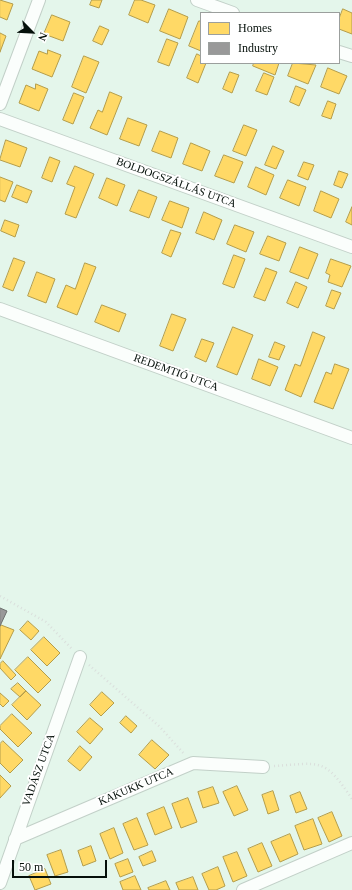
<!DOCTYPE html>
<meta charset="utf-8">
<style>
body{margin:0}
#map{position:relative;width:352px;height:890px;overflow:hidden;background:#e4f6eb;font-family:Georgia,serif}
canvas{display:block}
.legend{position:absolute;left:200px;top:12px;width:140px;height:52px;box-sizing:border-box;background:#fff;border:1px solid #9b9f9d;margin:0;padding:5px 7px;list-style:none;font-size:12px;color:#05100a}
.legend li{display:flex;align-items:center;gap:8px;height:20px}
.legend b{width:20px;border:1px solid #9b9f9d}
.north{position:absolute;left:12px;top:12px;width:40px;height:40px;-webkit-text-stroke:3px #fff;paint-order:stroke;rotate:114deg;font-size:11px;font-weight:700;line-height:16px;text-align:center;color:#05100a}
.north::after{content:'';display:block;margin:auto;width:14px;height:18px;background:#05100a;clip-path:polygon(50% 0,100% 100%,50% 72%,0 100%)}
.scale{position:absolute;left:12px;top:860px;width:95px;height:18px;box-sizing:border-box;border:2px solid #05100a;border-top:0;padding-left:5px;font-size:12px;line-height:14px;white-space:nowrap;color:#05100a;-webkit-text-stroke:3px #fff;paint-order:stroke}
</style>
<div id="map">
<canvas width="352" height="890"></canvas>
<ul class="legend">
<li><b style="height:11px;background:#ffd966"></b>Homes</li>
<li><b style="height:11px;background:#999"></b>Industry</li>
</ul>
<div class="north">N</div>
<div class="scale">50 m</div>
</div>
<script>
const ctx = document.querySelector('canvas').getContext('2d');
ctx.lineJoin = 'round';
function paint(path, color) { ctx.fillStyle = color; ctx.fill(path, 'evenodd'); }
function strokePath(path, color, width, dash) { ctx.strokeStyle = color; ctx.lineWidth = width; ctx.lineCap = dash ? 'butt' : 'round'; ctx.setLineDash(dash || []); ctx.stroke(path); }
function label(font, color, halo, rows, align = 'center') {
  ctx.font = font + ' Georgia,serif'; ctx.lineWidth = 4; ctx.setLineDash([]); ctx.textBaseline = 'middle'; ctx.strokeStyle = halo; ctx.fillStyle = color; for (const [text, x, y, turn = 0] of rows) {
    ctx.save(); ctx.translate(x, y); ctx.rotate((+turn || 0) * Math.PI / 180); ctx.textAlign = isNaN(turn) ? turn : align; if (halo) ctx.strokeText(text, 0, 0); ctx.fillText(text, 0, 0); ctx.restore();
  }
}
const homes = new Path2D(`
 M0 0 13 4 7 20 0 17Z
 M92 0H102L99 8 90 5Z
 M135 0H141L155 5 148 23 129 15Z
 M169 9 188 17 180 39 160 31Z
 M343 9 352 13V34L339 29V19Z
 M52 15 70 22 63 41 44 34Z
 M199 21H201V51L189 46Z
 M100 26 109 30 102 45 93 41Z
 M0 33 6 36 0 52Z
 M167 39 178 43 169 66 158 62Z
 M48 50 61 55 52 77 32 69 39 51 47 54Z
 M197 54 201 56V63H206L198 83 187 78Z
 M84 56 99 62 86 93 72 87Z
 M254 63H279L275 75 253 66Z
 M293 63 316 65 308 84 288 76Z
 M328 68 347 76 339 94 321 87Z
 M230 72 239 75 232 93 223 89Z
 M264 73 274 77 267 95 256 91Z
 M36 84 48 89 39 111 19 103 26 85 35 89Z
 M296 86 306 90 299 106 290 102Z
 M110 92 122 97 107 135 90 128 98 110 102 112Z
 M74 93 84 97 73 124 63 120Z
 M328 101 336 104 331 119 322 116Z
 M128 118 147 125 139 146 120 139Z
 M244 125 257 130 246 156 233 151Z
 M160 131 178 138 171 158 152 151Z
 M6 140 27 148 20 167 0 160Z
 M191 143 210 151 202 171 183 164Z
 M273 146 284 151 276 169 265 165Z
 M224 155 243 162 234 183 215 176Z
 M50 157 60 161 52 182 42 178Z
 M304 162 314 165 308 180 298 176Z
 M75 166 94 174 76 218 65 214 75 187 67 184Z
 M256 167 274 175 266 195 248 187Z
 M339 171 348 174 342 188 334 185Z
 M0 177 13 182 5 202 0 200Z
 M107 178 125 185 117 206 99 198Z
 M288 180 306 187 299 206 280 198Z
 M17 185 32 191 27 203 12 197Z
 M139 190 157 197 149 218 130 211Z
 M321 191 339 199 331 218 314 211Z
 M170 201 189 208 182 228 162 220Z
 M352 207V225L346 222Z
 M204 212 222 220 214 240 196 233Z
 M5 220 19 225 15 237 1 231Z
 M235 225 254 232 246 252 227 244Z
 M171 230 181 233 171 257 162 253Z
 M268 236 286 243 279 261 260 254Z
 M300 247 318 254 308 279 290 272Z
 M234 255 245 259 234 288 223 284Z
 M14 258 25 262 13 291 3 287Z
 M331 259 351 266 342 287 328 282 330 275 326 273Z
 M85 263 96 267 77 315 57 307 66 285 75 289Z
 M266 268 277 272 265 301 254 297Z
 M37 272 55 279 46 303 28 296Z
 M296 282 307 287 298 308 287 303Z
 M332 290 341 293 334 309 326 306Z
 M102 305 126 314 119 332 95 322Z
 M172 314 186 319 173 351 160 346Z
 M233 327 253 335 237 375 217 367Z
 M313 332 325 337 301 397 285 390 295 364 300 366Z
 M202 339 214 343 206 362 195 357Z
 M275 342 285 346 279 360 269 357Z
 M259 359 278 367 270 386 252 379Z
 M335 364 349 369 333 409 314 402 326 372 331 374Z
 M28 621 39 631 31 640 20 630Z
 M1 625 14 630 0 659V626Z
 M44 637 60 653 47 666 31 650Z
 M28 657 51 680 38 693 15 670Z
 M3 661 16 675 11 680 0 668V664Z
 M18 683 26 691 20 697 11 689Z
 M26 691 41 705 27 720 12 705Z
 M102 692 114 703 101 716 90 705Z
 M0 693 9 701 3 707 0 704Z
 M12 714 32 733 18 747 0 729V726Z
 M126 716 137 726 131 733 120 723Z
 M90 718 103 729 90 744 77 732Z
 M152 740 169 755 155 769 139 755Z
 M3 741 23 760 10 773 0 763V744Z
 M80 746 92 757 80 771 68 761Z
 M0 775 11 786 0 798Z
 M237 786 248 810 234 816 223 792Z
 M213 787 219 803 203 808 198 792Z
 M273 791 279 810 268 814 262 795Z
 M300 792 307 809 296 813 290 796Z
 M188 798 197 822 181 828 172 804Z
 M164 807 172 828 155 835 147 814Z
 M332 812 342 836 329 842 318 818Z
 M137 818 148 845 134 850 123 824Z
 M313 819 322 844 304 850 295 826Z
 M114 828 123 853 110 859 100 834Z
 M290 834 298 854 280 862 271 842Z
 M262 843 272 866 258 872 248 849Z
 M91 846 96 861 83 866 78 851Z
 M61 850 68 872 55 876 47 855Z
 M152 851 156 861 143 866 139 857Z
 M237 852 247 876 233 882 223 857Z
 M128 859 133 872 120 877 115 864Z
 M218 867 225 886 216 890H209L202 874Z
 M45 869 51 884 35 890 29 876Z
 M135 876 141 890H123L120 882Z
 M193 877 198 890H179L176 883Z
 M166 881 170 890H149L148 888Z`);
paint(homes, '#ffd966');
strokePath(homes, '#b49d4a', 1);
const industry = new Path2D(`
 M0 608 7 611 0 626Z`);
paint(industry, '#999');
strokePath(industry, '#6d706e', 1);
const street = new Path2D(`
 M197 0 233 13
 M339 52 352 56
 M0 104 39 0
 M0 119 352 247
 M0 309 352 438
 M15 839 193 763 263 767
 M0 883 80 657
 M243 890 352 843`);
strokePath(street, '#c2d0c8', 14);
strokePath(new Path2D(`
 M0 596 46 622 73 650
 M89 665 160 727 185 755
 M274 766C321 763 324 757 352 799`), '#dadfdc', 2.5, [1, 3]);
strokePath(street, '#fbfefc', 12);
label('11px', '#05100a', '#fff', [
 ["BOLDOGSZÁLLÁS UTCA",176,183,20],
 ["REDEMTIÓ UTCA",176,373,20],
 ["VADÁSZ UTCA",39,770,-70],
 ["KAKUKK UTCA",136,787,-23]
]);
</script>
